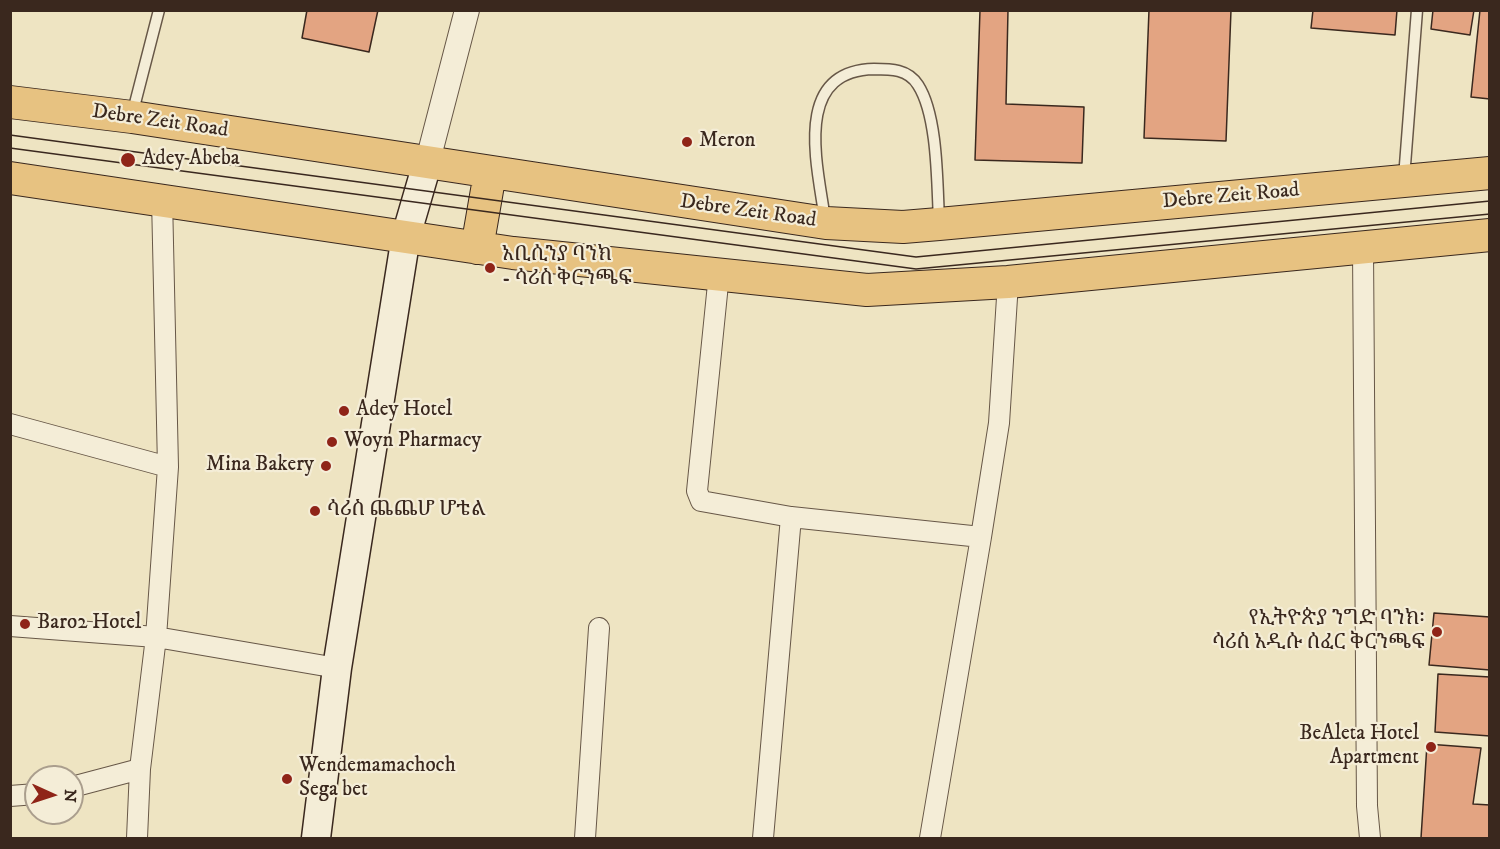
<!DOCTYPE html>
<meta charset="utf-8">
<style>
body{margin:0}
#map{position:relative;width:1500px;height:849px;overflow:hidden;background:#eee4c2;font-family:"IM FELL DW Pica",serif}
canvas{display:block}
.frame{position:absolute;inset:0;border:12px solid #3a281e;pointer-events:none}
.north{position:absolute;left:24px;top:765px;width:60px;height:60px;box-sizing:border-box;background:#f4edd7;border:2px solid #aa9e8d;border-radius:50%;rotate:93deg;font-size:16px;font-weight:700;line-height:24px;text-align:center;color:#3a281e}
.north::after{content:'';display:block;margin:auto;width:21px;height:27px;background:#8f2418;clip-path:polygon(50% 0,100% 100%,50% 72%,0 100%)}
</style>
<div id="map">
<canvas width="1500" height="849"></canvas>
<div class="frame"></div>
<div class="north">N</div>
</div>
<script>
const ctx = document.querySelector('canvas').getContext('2d');
ctx.lineJoin = 'round';
function paint(path, color) { ctx.fillStyle = color; ctx.fill(path, 'evenodd'); }
function strokePath(path, color, width, dash) { ctx.strokeStyle = color; ctx.lineWidth = width; ctx.lineCap = dash ? 'butt' : 'round'; ctx.setLineDash(dash || []); ctx.stroke(path); }
function label(font, color, halo, rows, align = 'center') {
  ctx.font = font + ' "IM FELL DW Pica","Noto Serif Ethiopic",serif'; ctx.lineWidth = 4.5; ctx.setLineDash([]); ctx.textBaseline = 'middle'; ctx.strokeStyle = halo; ctx.fillStyle = color; for (const [text, x, y, turn = 0] of rows) {
    ctx.save(); ctx.translate(x, y); ctx.rotate((+turn || 0) * Math.PI / 180); ctx.textAlign = isNaN(turn) ? turn : align; if (halo) ctx.strokeText(text, 0, 0); ctx.fillText(text, 0, 0); ctx.restore();
  }
}
const building = new Path2D(`
 M307 10H378L369 52 302 38Z
 M980 10H1008L1006 104 1084 107 1082 163 975 160Z
 M1149 10H1231L1226 141 1144 138Z
 M1313 10H1397L1395 35 1311 28Z
 M1433 10H1474L1470 35 1431 29Z
 M1480 10H1490V99L1471 97Z
 M1434 613 1490 617V670L1429 665Z
 M1438 674 1490 677V736L1435 732Z
 M1427 744 1481 748 1473 804 1490 805V838H1421Z`);
paint(building, '#e3a482');
strokePath(building, '#3a281e', 1.5);
const service = new Path2D(`
 M132 115 159 10
 M1404 178 1417 10
 M825 220C818 167 791 71 874 69 891 69 908 69 918 85 938 116 937 184 939 220`);
const minor = new Path2D(`
 M1363 249 1367 806 1370 838
 M719 274 697 491 701 501 791 517 981 537 930 838
 M10 424 168 467
 M981 537 999 423 1008 282
 M10 626 156 637 337 668
 M72 787 140 769 156 637 168 467 162 198
 M10 796 36 794
 M137 838 140 769
 M585 838 599 628
 M763 838 791 517`);
const tertiary = new Path2D(`
 M427 164 467 10`);
const secondary = new Path2D(`
 M316 838 337 668 406 236 427 164`);
const primary = new Path2D(`
 M10 102 132 117 826 223 903 227 939 224 1490 173
 M10 178 513 253 867 290 1008 282 1490 235
 M477 248 490 173`);
strokePath(service, '#675747', 13);
strokePath(minor, '#675747', 22);
strokePath(tertiary, '#675747', 26);
strokePath(secondary, '#3a281e', 31);
strokePath(primary, '#3a281e', 34);
strokePath(service, '#f4edd7', 10);
strokePath(minor, '#f4edd7', 20);
strokePath(tertiary, '#f4edd7', 24);
strokePath(secondary, '#f4edd7', 28);
strokePath(primary, '#e7c281', 32);
strokePath(new Path2D(`
 M10 135 916 257 1490 201
 M10 148 916 269 1490 214`), '#3a281e', 1.5);
for (const [x, y, r, color] of [
 [687,142,6,"#8f2418"],
 [128,160,8,"#8f2418"],
 [490,268,6,"#8f2418"],
 [344,411,6,"#8f2418"],
 [332,442,6,"#8f2418"],
 [326,466,6,"#8f2418"],
 [315,511,6,"#8f2418"],
 [25,624,6,"#8f2418"],
 [1437,632,6,"#8f2418"],
 [1431,747,6,"#8f2418"],
 [287,779,6,"#8f2418"]
]) { const dot = new Path2D(); dot.arc(x, y, r, 0, 2 * Math.PI); ctx.fillStyle = color; ctx.fill(dot); strokePath(dot, '#f4edd7', 2); }
label('21px', '#3a281e', '#f4edd7', [
 ["Debre Zeit Road",160,122,8],
 ["Debre Zeit Road",1231,197,-5],
 ["Debre Zeit Road",748,212,8]
]);
label('21px', '#3a281e', '#f4edd7', [
 ["Meron",699,142],
 ["Adey Abeba",142,160],
 ["አቢሲንያ ባንክ",502,256],
 ["- ሳሪስ ቅርንጫፍ",502,280],
 ["Adey Hotel",356,411],
 ["Woyn Pharmacy",344,442],
 ["Mina Bakery",314,466,"right"],
 ["ሳሪስ ጨጨሆ ሆቴል",327,511],
 ["የኢትዮጵያ ንግድ ባንክ፡",1425,620,"right"],
 ["ሳሪስ አዲሱ ሰፈር ቅርንጫፍ",1425,644,"right"],
 ["Baro2 Hotel",37,624],
 ["BeAleta Hotel",1419,735,"right"],
 ["Apartment",1419,759,"right"],
 ["Wendemamachoch",299,767],
 ["Sega bet",299,791]
], 'left');
</script>
